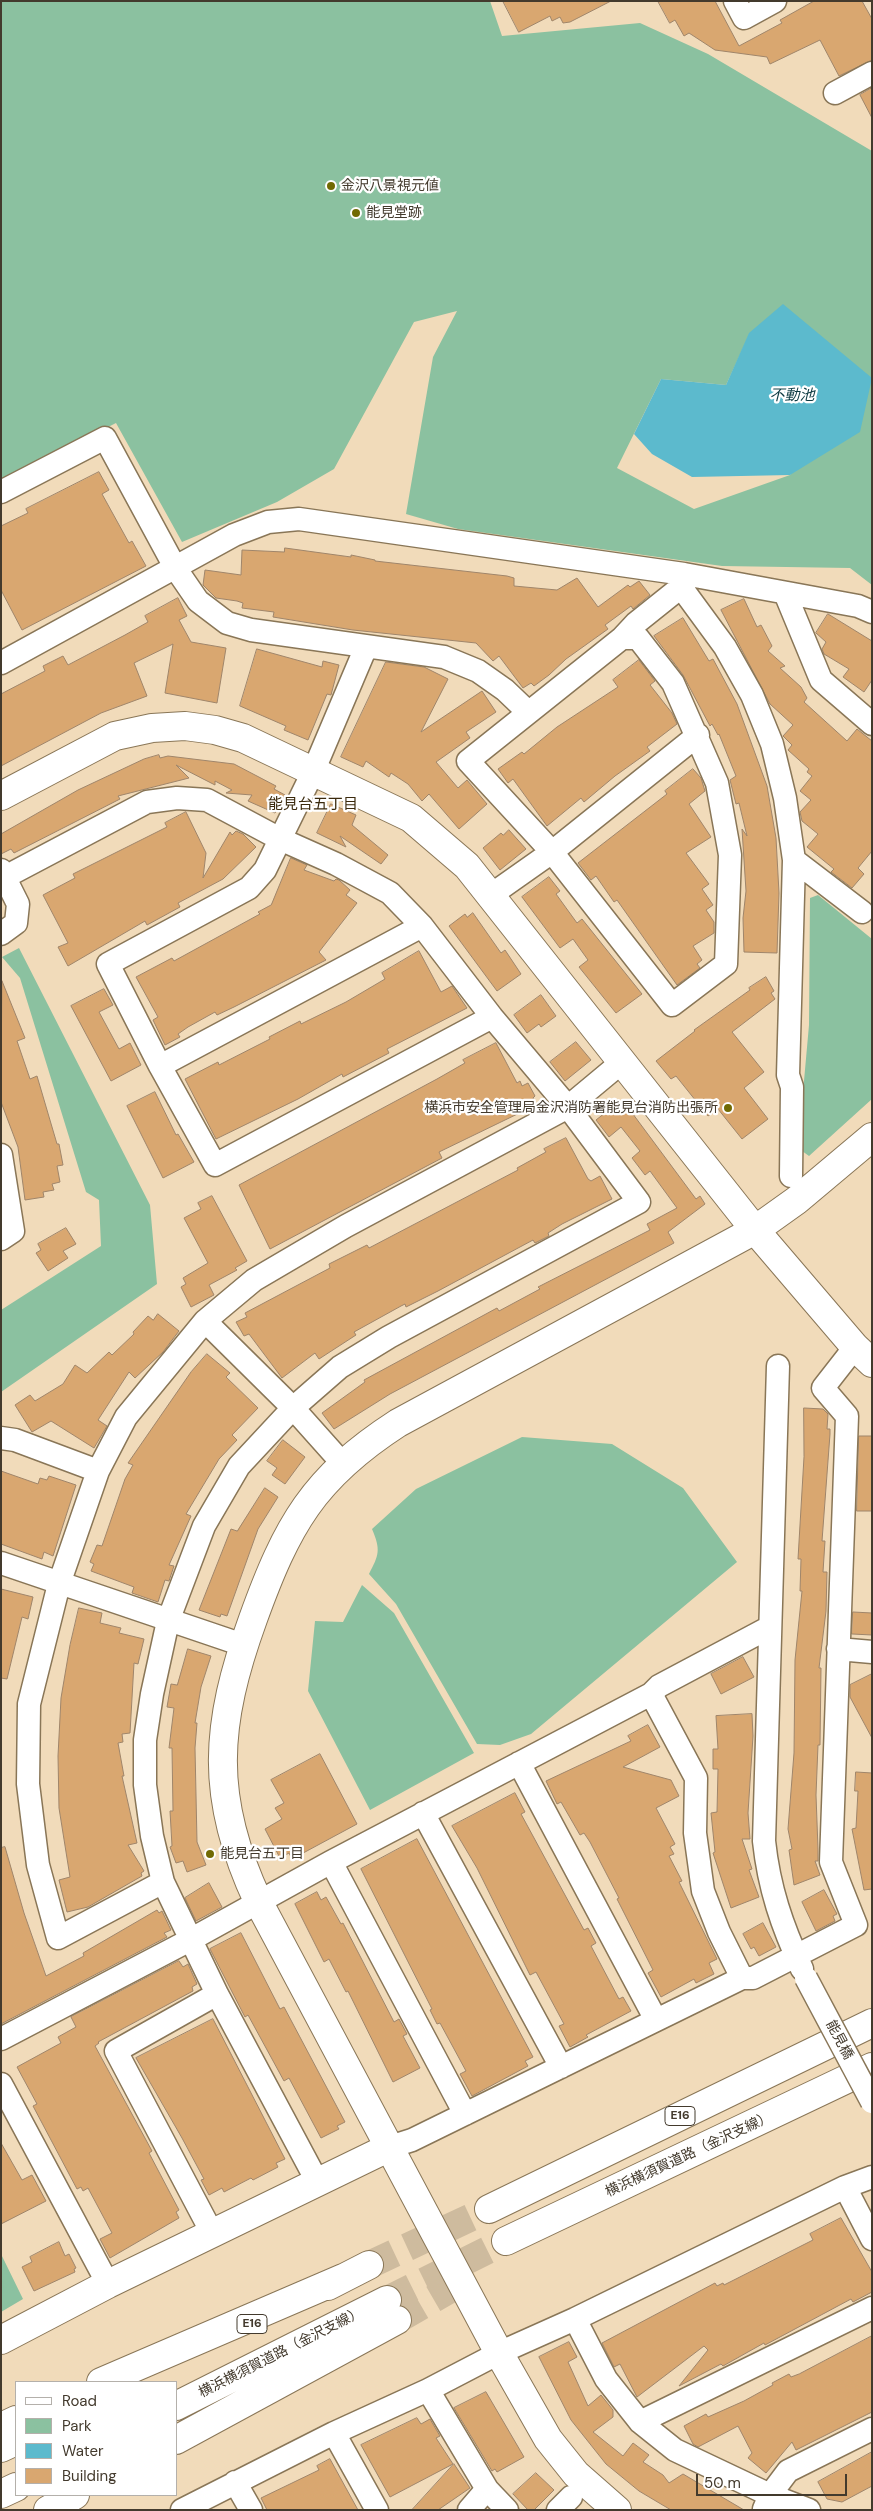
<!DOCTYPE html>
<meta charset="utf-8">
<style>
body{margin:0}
#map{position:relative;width:873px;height:2511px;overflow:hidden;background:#f1dbba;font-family:"DM Sans",sans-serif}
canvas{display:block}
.frame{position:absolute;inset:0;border:2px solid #433a2d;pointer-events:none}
.legend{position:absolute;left:15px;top:2381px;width:162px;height:115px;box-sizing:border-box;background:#fff;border:1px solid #b4b0ab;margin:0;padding:6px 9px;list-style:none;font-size:15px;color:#433a2d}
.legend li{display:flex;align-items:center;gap:10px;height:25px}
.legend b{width:25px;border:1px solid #b4b0ab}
.scale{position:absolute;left:696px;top:2474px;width:151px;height:22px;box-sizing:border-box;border:2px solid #433a2d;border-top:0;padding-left:6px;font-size:15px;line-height:18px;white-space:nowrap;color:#433a2d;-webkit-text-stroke:4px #fff;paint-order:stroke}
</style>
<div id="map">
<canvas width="873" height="2511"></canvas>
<div class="frame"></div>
<ul class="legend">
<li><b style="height:6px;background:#fff"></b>Road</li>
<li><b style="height:14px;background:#8bc1a0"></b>Park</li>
<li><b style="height:14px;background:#5cbacd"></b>Water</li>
<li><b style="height:14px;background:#d9a770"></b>Building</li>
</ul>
<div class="scale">50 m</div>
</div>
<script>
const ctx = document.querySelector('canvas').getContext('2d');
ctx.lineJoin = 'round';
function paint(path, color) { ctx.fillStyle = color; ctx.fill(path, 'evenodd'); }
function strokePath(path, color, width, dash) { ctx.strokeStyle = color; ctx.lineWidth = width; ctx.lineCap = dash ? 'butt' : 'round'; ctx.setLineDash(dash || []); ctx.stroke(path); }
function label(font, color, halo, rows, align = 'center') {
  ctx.font = font + ' "DM Sans","Noto Sans JP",sans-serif'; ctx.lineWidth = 4.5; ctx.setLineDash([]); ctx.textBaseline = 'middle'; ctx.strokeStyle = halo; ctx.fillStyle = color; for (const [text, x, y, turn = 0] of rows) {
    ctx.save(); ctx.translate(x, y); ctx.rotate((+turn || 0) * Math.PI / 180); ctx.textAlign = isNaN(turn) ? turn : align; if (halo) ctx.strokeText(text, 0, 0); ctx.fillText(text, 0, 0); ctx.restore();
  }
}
paint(new Path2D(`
 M1 1H490L502 36 640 23 708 54 872 151V378L750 333 726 385 661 379 617 468 694 509 790 475 872 378V585L850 568 722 566 458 529 406 514 433 357 457 311 414 322 334 469 277 502 182 542 116 423 1 481Z
 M818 895 872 939V1099L809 1156 798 1148 809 1025 810 898Z
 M19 948 150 1205 157 1284 1 1392V1310L101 1246 99 1200 86 1192 20 978 2 957Z
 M522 1437 612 1444 683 1488 737 1562 531 1734 500 1745 477 1744 396 1604 369 1574C379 1555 381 1550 372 1529L416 1489Z
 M362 1585 394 1613 474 1753 370 1810 308 1691 315 1621 343 1622Z
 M1 2254 23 2299 1 2312Z`), '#8bc1a0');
paint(new Path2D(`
 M783 304 872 378 860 432 790 475 692 477 652 454 634 434 661 379 726 385 749 333Z`), '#5cbacd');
const building = new Path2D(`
 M503 1H611L570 22 563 23 560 17 552 21 550 16 519 32Z
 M658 1H715L739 46 782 23 780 20 814 1H862L872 19V60L839 76 820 40 770 64 767 57 715 50 689 33 684 36 675 20 670 23Z
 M872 88V118L860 95Z
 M99 472 109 490 102 494 129 543 132 541 146 566 22 630 1 590V526L28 513 26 509Z
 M285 548 351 557V555L375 560V561L507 576 514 578V586L557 590 577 578 598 607 628 585 630 587 639 581 650 595 633 609 631 606 605 625 608 629 566 659 549 675 534 686 531 683 523 688 499 656 493 661 476 643 353 630 273 617 274 612 242 608 243 603 237 601 216 598 203 585 205 570 241 575 242 550 284 552Z
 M178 598 187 616 179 620 191 642 226 648 217 703 165 693 173 644 134 663 147 696 101 713 1 766V694L45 671 43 666 63 656 68 665 125 635 148 622 145 616Z
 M744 599 757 627 761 625 772 646 768 651 785 666 780 668 801 687 807 698 804 702 847 741 857 729 872 741V851L858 868 864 874 852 888 831 872 834 869 807 847 818 834 802 821 800 812 811 800 800 791 812 776 807 772 809 769 788 750 792 745 783 736 793 725 770 704 721 610Z
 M828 614 872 641V680L864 692 843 677 849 669 824 654 822 649 826 642 816 633Z
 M683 618 709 661 713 659 737 704 767 786 776 838 779 893 777 953 744 952 743 918 746 891 742 829 747 836 739 803 736 804 730 780 736 776 719 734 718 735 712 724 710 726 683 675 654 636Z
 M257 649 322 667 323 661 339 665 331 695 327 694 308 740 284 730 286 726 240 706Z
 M639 660 655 681 650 685 672 713 677 724 647 747 650 751 615 776 584 802 581 798 547 826 513 779 508 783 498 769 522 752 524 754 557 727 618 687 613 680Z
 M386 662 424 667 448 679 421 732 482 691 496 712 466 732 470 738 436 762 458 788 467 780 487 804 459 829 429 794 422 801 408 784 391 773 389 777 366 761 363 767 341 757Z
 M159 755 160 758 168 756 234 764 276 786 274 789 285 795 275 813 248 801 252 795 226 793 232 790 215 781V785L176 765 189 778 118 796 120 799 14 853 11 849 1 854V834L78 790 144 759Z
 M693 769 701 778 705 791 689 804 711 837 686 853 709 884 702 889 713 905 706 910 714 922V933L693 946 702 960 697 964 700 968 677 985 617 900 614 902 596 876 591 880 578 863 667 794 665 791Z
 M331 804 356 815 352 825 388 855 381 864 340 836 346 847 317 833Z
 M186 812 206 853 203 878 230 832 232 835 236 831 243 834 256 847 223 879 178 903 180 907 147 925 145 921 68 966 58 947 68 943 43 895 75 878 73 874 167 827 165 823Z
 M509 830 526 849 500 870 483 848 501 833 503 835Z
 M291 858 307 865 304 870 334 881 336 879 339 880 350 890 346 895 357 903 319 952 326 960 234 1007 217 1015 215 1012 188 1027 178 1034 180 1037 165 1045 153 1020 158 1017 136 977 172 958 174 961 260 914 258 912 271 905Z
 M549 877 560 891 556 894 577 923 582 919 642 994 616 1013 579 967 588 960 573 939 560 948 522 897Z
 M473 913 501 953 505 950 521 974 497 991 449 926 465 914 467 917Z
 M419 951 441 992 452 986 467 1008 387 1049 389 1053 343 1077 342 1074 298 1099 216 1139 185 1079 218 1062 219 1065 270 1039 269 1037 300 1021 301 1024 346 1002 385 979 382 973Z
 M766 977 774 991 771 993 775 999 732 1032 764 1072 744 1088 768 1119 742 1139 718 1109 708 1116 676 1076 671 1079 656 1061 695 1031 694 1030 750 990 749 988Z
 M2 981 25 1038 17 1041 30 1079 37 1076 57 1144H59L63 1165 57 1166 60 1182 52 1184 54 1190 43 1192 44 1197 25 1200 18 1147 1 1102Z
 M104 989 113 1005 99 1012 119 1049 130 1043 141 1065 111 1081 71 1006Z
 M541 995 556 1016 541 1027 539 1024 527 1033 514 1015Z
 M576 1042 591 1060 565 1081 550 1062Z
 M496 1043 517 1083 520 1081 522 1086 528 1083 535 1096 533 1098 536 1105 439 1152 442 1158 270 1249 239 1185 437 1079 465 1063 463 1060Z
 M155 1092 176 1135 178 1134 194 1162 163 1178 127 1106Z
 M624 1102 696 1199 700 1196 705 1204 668 1232 674 1243 390 1394 334 1429 322 1413 365 1382 364 1380 497 1308 499 1311 540 1289 538 1287 650 1230 647 1224 677 1208 650 1171 645 1175 632 1158 640 1151 621 1127 609 1137 596 1120 615 1105 618 1108Z
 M566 1138 588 1179 591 1181 600 1176 612 1199 562 1224 548 1233 549 1236 535 1243 533 1240 438 1291 406 1307 405 1304 401 1306 354 1332 356 1335 319 1359 315 1353 282 1378 249 1334 244 1336 236 1322 247 1317 245 1313 330 1268 329 1264 367 1245 369 1248 518 1170 517 1168 546 1152 544 1149Z
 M212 1196 247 1261 235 1268 237 1270 209 1285 214 1295 191 1307 181 1287 186 1284 183 1278 208 1263 184 1218 201 1209 198 1203Z
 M66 1228 76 1244 63 1251 68 1258 48 1271 36 1253 41 1250 38 1244Z
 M158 1314 179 1331 163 1352 135 1378 129 1372 98 1420 107 1426 94 1448 51 1421 32 1432 15 1405 30 1395 35 1401 63 1384 75 1365 87 1373 109 1352 112 1355 134 1334 133 1332 148 1316 153 1320Z
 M207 1354 230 1373 226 1377 258 1408 232 1435 237 1440 219 1459 186 1514 191 1516 169 1565 174 1566 169 1581 165 1580 158 1602 132 1593 134 1587 91 1571 94 1564 90 1562 97 1545 102 1546 125 1479 133 1465 128 1463 191 1372Z
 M804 1408 823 1409 828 1414 827 1429H830V1434L822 1541H825L823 1572H827L826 1611 819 1668H821L820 1745H818L816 1795 818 1849V1861H815L820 1875 794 1885 789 1850 792 1849 788 1829 794 1753 795 1660 802 1591H800L801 1559H798L804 1457Z
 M859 1436H872V1511H857Z
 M283 1440 305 1457 285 1484 272 1475 277 1468 267 1461Z
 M1 1471 38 1484 40 1478 47 1480 49 1476 76 1485 53 1556 44 1552 42 1559 1 1544Z
 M265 1488 278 1497 258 1529 227 1616 221 1614 220 1617 199 1610 231 1529 237 1531Z
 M1 1589 33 1597 28 1619 22 1617 7 1679 1 1678Z
 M79 1608 102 1613 100 1623 121 1628 119 1633 144 1639 138 1664 134 1663 130 1733 122 1734 123 1742 118 1743 124 1776H122L137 1843 128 1845 144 1871 141 1873 142 1876 88 1907 67 1912 59 1880 70 1877 59 1808 58 1756 61 1698 70 1645Z
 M853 1612 872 1613V1635L852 1634Z
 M188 1649 211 1656 201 1687 195 1723H197L195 1748 197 1842 206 1865 187 1872 183 1861 176 1863 170 1847 172 1846 170 1811H173L172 1748H169L174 1708 167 1707 171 1684 177 1685Z
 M743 1657 754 1677 721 1694 711 1674Z
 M872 1674V1738L850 1697V1685Z
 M752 1714 753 1736 748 1813 750 1839H742L752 1869 749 1870 759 1897 731 1908 713 1853 715 1852 711 1813 717 1812 718 1769H713V1749H718L716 1716Z
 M648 1725 660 1747 623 1767 671 1780 679 1796 656 1808 675 1844 670 1847 674 1854 669 1856 682 1881 679 1882 717 1959 709 1963 714 1974 696 1983 694 1979 661 1997 648 1973 653 1970 617 1899 619 1898 590 1842 584 1833 580 1835 561 1802 557 1804 546 1781 631 1741 628 1736Z
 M320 1754 357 1824 292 1859 289 1853 280 1858 265 1829 282 1819 275 1808 284 1803 271 1780Z
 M856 1772 872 1773V1889L864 1890 852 1829 856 1828 858 1791H855Z
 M515 1793 525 1812 521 1814 584 1930 588 1928 596 1943 591 1946 619 1999 623 1997 631 2011 586 2035 588 2037 570 2047 559 2026 564 2024 536 1972 530 1975 477 1868 452 1826Z
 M417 1839 533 2057 525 2061 528 2066 472 2096 460 2074 466 2071 440 2023 437 2024 430 2010 432 2009 361 1869Z
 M5 1847 24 1913 46 1976 84 1956 83 1953 157 1910 159 1913 162 1911 171 1930 164 1933 167 1937 1 2024V1848Z
 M209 1883 222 1907 196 1921 185 1898Z
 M824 1890 837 1914 833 1916 835 1921 816 1931 802 1902Z
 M317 1892 321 1900 326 1897 341 1924 343 1923 394 2022 399 2019 407 2034 403 2036 420 2068 393 2082 348 1991 346 1992 329 1959 324 1962 295 1904Z
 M763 1923 776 1947 759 1956 754 1947 751 1949 743 1934Z
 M241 1933 280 2009 284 2007 345 2122 337 2126 339 2129 321 2138 289 2078 284 2081 248 2015 245 2017 210 1949Z
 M179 1961 183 1967 188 1964 197 1984 192 1987 193 1991 98 2042 99 2043 95 2046 152 2151 149 2153 179 2210 176 2212 179 2218 110 2258 100 2239 112 2233 88 2188 83 2191 81 2187 77 2189 33 2106 37 2104 17 2067 61 2043 58 2037 76 2027 71 2017Z
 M213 2019 285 2159 276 2163 278 2167 253 2180 251 2178 224 2192 222 2188 209 2195 201 2180 204 2179 182 2138 136 2058Z
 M1 2143 22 2180 32 2175 46 2201 1 2224Z
 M841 2218 872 2272V2292L853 2302 851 2299 765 2345 764 2343 723 2366 721 2364 679 2386 708 2350 704 2346 637 2397 620 2364 614 2367 602 2343 715 2283 717 2286 723 2283 724 2285 813 2240 810 2234Z
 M59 2242 65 2256 69 2254 76 2268 74 2269 75 2272 34 2291 22 2267 32 2262 30 2257Z
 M872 2336V2412L796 2450 792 2442 766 2473 748 2458 752 2453 738 2426 698 2447 693 2444 684 2426 706 2414 708 2417 744 2401 773 2385 772 2383 789 2374 791 2377 799 2374Z
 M569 2342 577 2357 568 2362 588 2406 601 2395 613 2410V2417L593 2432 623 2456 633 2443 649 2455 643 2462 663 2475 669 2483 683 2474 744 2510H671L639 2491 606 2464 571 2420 539 2357Z
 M486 2392 524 2457 497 2472 495 2469 492 2471 454 2408Z
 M417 2418 421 2424 430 2419 440 2436 436 2438 453 2464 390 2497 361 2445Z
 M872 2452V2486L842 2502 827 2499 818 2482Z
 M330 2459 358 2510H267L261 2498 319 2470 317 2466Z
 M454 2464 470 2488 438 2510H412Z
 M536 2473 554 2490 534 2510H528L513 2494Z`);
paint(building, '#d9a770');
strokePath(building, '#9f856a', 1);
strokePath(new Path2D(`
 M369 2265 489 2209
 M387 2300 506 2241
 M397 2320 471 2277`), '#cebb9e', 28, [28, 14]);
const street = new Path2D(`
 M735 1 744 18 775 1
 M835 93 872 73
 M1 492 105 438 176 569 198 601 227 623 251 630 444 657 478 671 505 690 528 712
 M684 574 681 587 725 647 752 695 772 744 785 798 794 860 788 1075 792 1087 791 1176
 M785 593 821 680 872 724
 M622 638H638L673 683 717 783 730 855 726 964 672 1005 552 852 468 761Z
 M622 638 636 623 681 587
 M366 647 313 772 265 870 249 888 108 964 160 1066 215 1165 492 1017
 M1 663 234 535 268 522 299 519 684 574 858 606 872 612
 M794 860 862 912
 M1 870 18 904 16 923 1 934
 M5 877 147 802 177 798 207 800 280 839 336 864 390 893 422 926 492 1017 568 1107 639 1202 389 1337 340 1367 293 1408 239 1466 204 1526 168 1621 152 1694 145 1740V1785L152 1836 163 1882 58 1938 38 1865 28 1784 29 1704 59 1584 98 1471 126 1417 205 1321 254 1280 346 1226 568 1107 622 1062
 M491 895 552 852 698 735
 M160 1066 422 926
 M1 1155 13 1231 1 1239
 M205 1321 293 1408 343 1464
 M778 1366 764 1841C769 1888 782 1926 802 1969
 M1 1438 15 1440 98 1471
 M1 1563 243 1645
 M838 1649 872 1652
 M651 1694 659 1686 770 1627
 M519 1763 656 2020
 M423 1813 561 2067
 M331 1862 465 2114
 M163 1882 217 1994
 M742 1978H753L856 1925 831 1862 847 1416 823 1388 855 1347
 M1 2039 190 1940 331 1862 651 1694 696 1778 695 1833 703 1891 719 1932 742 1978 412 2140 390 2147
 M1 2084 108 2284
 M845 2187 872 2239
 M212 2233 116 2051 217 1994 318 2183
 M575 2319 606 2379 640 2422 675 2450 770 2495 809 2510
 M428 2390 487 2489 469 2510
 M640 2422 872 2308
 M334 2433 377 2510
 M235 2482 251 2510
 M487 2489 507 2510
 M764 2509 770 2495 788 2471 872 2429
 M182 2510 334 2433 428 2390 499 2353 575 2319 845 2187 872 2177
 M558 2510 571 2497`);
const secondary = new Path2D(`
 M1 796 115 736 152 728 185 726 215 730 243 738 411 818 467 866 755 1230 855 1347 872 1363
 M1 2340 108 2284 390 2147
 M617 2510 576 2474 548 2439 499 2353 258 1901C209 1797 215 1724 253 1619 287 1525 313 1478 398 1423L755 1230 797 1200 872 1137`);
const highway = new Path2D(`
 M489 2209 872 2023
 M506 2241 872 2067
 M328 2286 369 2265
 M101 2382 343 2278
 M176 2406 387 2300
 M1 2427 16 2420
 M176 2440 397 2320
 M1 2448 16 2441
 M1 2494 16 2487
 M48 2510 75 2495`);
strokePath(street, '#897657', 25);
strokePath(secondary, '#897657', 30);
strokePath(highway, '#897657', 30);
strokePath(street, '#fff', 22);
strokePath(secondary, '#fff', 28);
strokePath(highway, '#fff', 28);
const streetBridge = new Path2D(`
 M806 1978 872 2102`);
strokePath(streetBridge, '#897657', 25, []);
strokePath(streetBridge, '#fff', 22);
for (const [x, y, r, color] of [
 [331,186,5,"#716a03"],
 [356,213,5,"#716a03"],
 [728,1108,5,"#716a03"],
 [210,1854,5,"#716a03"]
]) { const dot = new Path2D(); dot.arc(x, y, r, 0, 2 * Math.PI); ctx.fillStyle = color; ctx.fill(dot); strokePath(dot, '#fff', 2); }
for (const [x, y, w] of [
 [680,2116,30],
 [252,2324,30]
]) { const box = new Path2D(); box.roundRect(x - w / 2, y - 9.5, w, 19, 4); ctx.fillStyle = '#fff'; ctx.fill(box); strokePath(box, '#433a2d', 1); }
label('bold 12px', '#433a2d', null, [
 ["E16",680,2116],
 ["E16",252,2324]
]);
label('14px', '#433a2d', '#fff', [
 ["金沢八景視元値",341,186],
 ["能見堂跡",366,213],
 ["横浜市安全管理局金沢消防署能見台消防出張所",718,1108,"right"],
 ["能見台五丁目",220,1854]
], 'left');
label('14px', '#433a2d', '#fff', [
 ["能見橋",839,2040,62],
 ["横浜横須賀道路（金沢支線）",689,2155,-25],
 ["横浜横須賀道路（金沢支線）",281,2353,-27]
]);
label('italic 15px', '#0e3b43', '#fff', [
 ["不動池",792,396]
]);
label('15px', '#3b2a0d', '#fff', [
 ["能見台五丁目",313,805]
]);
</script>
